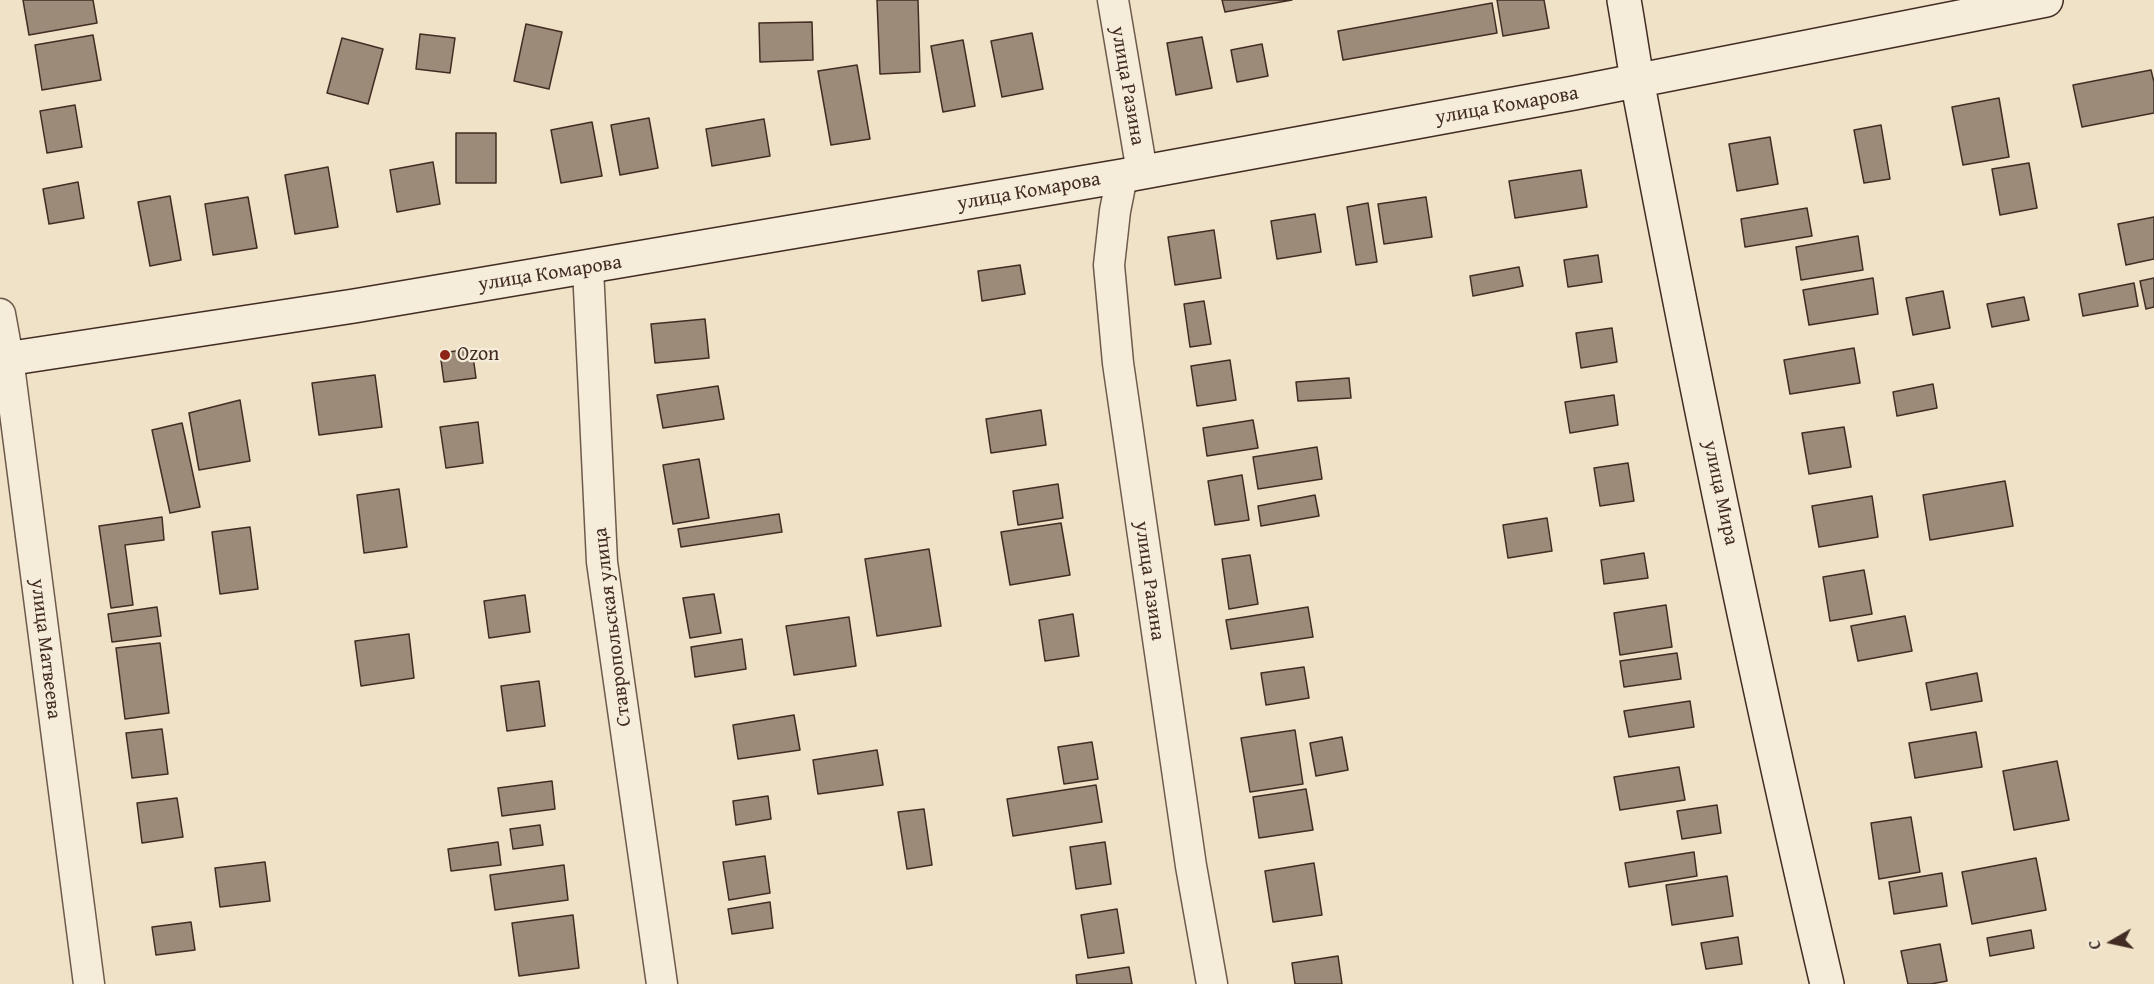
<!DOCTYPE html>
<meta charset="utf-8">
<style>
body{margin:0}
#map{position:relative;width:2154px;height:984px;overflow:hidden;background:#f0e2c6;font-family:"Gentium Book Plus",serif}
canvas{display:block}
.north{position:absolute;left:2082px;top:912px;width:60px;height:60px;-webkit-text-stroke:4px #f5ecda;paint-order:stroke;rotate:261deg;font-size:16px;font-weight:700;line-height:24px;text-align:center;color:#422c24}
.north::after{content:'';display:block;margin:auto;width:21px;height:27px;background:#422c24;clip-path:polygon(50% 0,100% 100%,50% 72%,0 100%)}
</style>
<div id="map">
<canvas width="2154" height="984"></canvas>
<div class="north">С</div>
</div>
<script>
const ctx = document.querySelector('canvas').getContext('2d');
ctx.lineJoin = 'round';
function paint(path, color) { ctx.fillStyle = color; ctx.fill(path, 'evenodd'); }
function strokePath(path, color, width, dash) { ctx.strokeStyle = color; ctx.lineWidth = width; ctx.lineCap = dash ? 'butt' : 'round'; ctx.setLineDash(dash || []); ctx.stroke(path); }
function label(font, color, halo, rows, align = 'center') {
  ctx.font = font + ' "Gentium Book Plus",serif'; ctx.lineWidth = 4.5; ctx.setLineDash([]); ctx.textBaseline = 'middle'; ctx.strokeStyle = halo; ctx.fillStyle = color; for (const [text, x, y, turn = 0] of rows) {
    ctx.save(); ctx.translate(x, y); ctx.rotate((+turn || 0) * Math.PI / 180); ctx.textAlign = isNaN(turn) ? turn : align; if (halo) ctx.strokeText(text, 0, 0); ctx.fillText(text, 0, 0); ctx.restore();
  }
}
const building = new Path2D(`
 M23 0H93L97 23 29 35Z
 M877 0H918L920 72 880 74Z
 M1222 0H1292L1225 12Z
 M1497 0H1544L1549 28 1503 36Z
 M1492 3 1497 33 1343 60 1338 31Z
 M812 22 813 60 760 62 759 23Z
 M526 24 562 32 549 89 514 81Z
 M1032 33 1043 89 1002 97 991 41Z
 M420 34 455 38 450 73 416 69Z
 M93 35 101 80 42 90 35 45Z
 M1202 37 1212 88 1176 95 1167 43Z
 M342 38 383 49 368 104 327 93Z
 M963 40 975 106 943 112 931 46Z
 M1262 44 1268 76 1237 82 1231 50Z
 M857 65 870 139 831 145 818 71Z
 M2151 70 2154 82V113L2082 127 2073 85Z
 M1999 98 2009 157 1963 165 1952 107Z
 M75 105 82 147 47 153 40 111Z
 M649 118 658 168 620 175 611 125Z
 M764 119 770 156 712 166 706 129Z
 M592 122 602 176 561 183 551 130Z
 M1881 125 1890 179 1864 183 1854 130Z
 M456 133H496V183H456Z
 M1770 137 1778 184 1737 191 1729 144Z
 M433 162 440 204 397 212 390 170Z
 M2029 163 2037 208 2000 215 1992 169Z
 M328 167 338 227 295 234 285 175Z
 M1581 170 1587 207 1515 218 1509 181Z
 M78 182 84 218 49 224 43 189Z
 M170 196 181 260 150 266 138 202Z
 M248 197 257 248 213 255 205 204Z
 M1426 197 1432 237 1384 244 1378 204Z
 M1368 203 1377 262 1356 265 1347 207Z
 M1807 208 1812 236 1745 247 1741 219Z
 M1315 214 1321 252 1277 259 1271 221Z
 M2154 217V259L2126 265 2118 224Z
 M1214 230 1221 278 1175 285 1168 237Z
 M1858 236 1863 270 1801 280 1796 247Z
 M1598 255 1602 282 1568 287 1564 260Z
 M1020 265 1025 294 982 301 978 271Z
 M1519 267 1523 286 1473 296 1470 276Z
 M1873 278 1878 314 1809 325 1803 290Z
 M2154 278V307L2146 309 2140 281Z
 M2134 283 2138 306 2083 316 2079 294Z
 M1943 291 1950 328 1913 335 1906 298Z
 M2024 297 2029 320 1992 327 1987 304Z
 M1204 301 1211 344 1190 347 1184 304Z
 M705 319 709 358 655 363 651 324Z
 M1612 328 1617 362 1581 368 1576 333Z
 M1854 348 1860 383 1790 394 1784 360Z
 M472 349 476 378 444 382 440 353Z
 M1230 360 1236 400 1197 406 1191 366Z
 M375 375 382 427 319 435 312 383Z
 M1349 378 1351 398 1298 401 1296 382Z
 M1933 384 1937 408 1897 416 1893 392Z
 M718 386 724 419 663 428 657 395Z
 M1614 395 1618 425 1570 433 1565 402Z
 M240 400 250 461 199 470 189 413Z
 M1041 410 1046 445 991 453 986 419Z
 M1253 420 1258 448 1207 456 1203 428Z
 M478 422 483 463 446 468 440 427Z
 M182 423 200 507 170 513 152 430Z
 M1844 427 1851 467 1809 474 1802 433Z
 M1317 447 1322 479 1258 489 1253 457Z
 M699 459 709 518 673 524 663 465Z
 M1628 463 1634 501 1600 506 1594 468Z
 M1242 475 1249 520 1215 525 1208 481Z
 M2005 481 2013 526 1930 540 1923 495Z
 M1058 484 1063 518 1018 525 1013 491Z
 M399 489 407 547 364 553 357 495Z
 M1315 495 1319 516 1261 526 1258 506Z
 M1872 496 1878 537 1819 547 1812 506Z
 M779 514 782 532 681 547 678 529Z
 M162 517 164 540 125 545 133 605 111 608 99 526Z
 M1547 518 1552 551 1508 558 1503 525Z
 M1061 523 1070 575 1010 585 1001 532Z
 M250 527 258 589 220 594 212 532Z
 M929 549 941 626 877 636 865 559Z
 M1644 553 1648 578 1604 584 1601 560Z
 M1250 555 1258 604 1229 609 1222 559Z
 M1864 570 1872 614 1830 621 1823 577Z
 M714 594 721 633 690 638 683 598Z
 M525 595 530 632 489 638 484 601Z
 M1666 605 1672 647 1620 655 1614 613Z
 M157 607 161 636 112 642 108 614Z
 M1308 607 1313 637 1231 649 1226 620Z
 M1073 614 1079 656 1045 661 1039 620Z
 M1905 616 1912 651 1858 661 1851 626Z
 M849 617 856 666 794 675 786 626Z
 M409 634 414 678 361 686 355 641Z
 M742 639 746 669 695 677 691 647Z
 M160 643 169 713 125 719 116 648Z
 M1677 653 1681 679 1624 687 1620 661Z
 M1304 667 1309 698 1266 705 1261 673Z
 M1977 673 1982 701 1931 710 1926 683Z
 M539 681 545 726 507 731 501 686Z
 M1690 701 1694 727 1629 737 1624 711Z
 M794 715 800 750 738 759 733 725Z
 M162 729 168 774 132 778 126 733Z
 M1295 730 1303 784 1250 792 1241 738Z
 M1976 732 1982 767 1915 778 1909 743Z
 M1342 737 1348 770 1316 776 1310 743Z
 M1092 742 1098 779 1064 784 1058 747Z
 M877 750 883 785 818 794 813 760Z
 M2057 761 2069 820 2014 830 2003 771Z
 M1679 767 1685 800 1620 810 1614 777Z
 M552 781 555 809 502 816 498 788Z
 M1096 785 1102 822 1013 836 1007 799Z
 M1306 789 1313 830 1259 838 1253 797Z
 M768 796 771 819 736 825 733 801Z
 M177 798 183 837 142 843 137 803Z
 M1717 805 1721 833 1682 839 1677 811Z
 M924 809 932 865 907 869 898 812Z
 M1911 817 1920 872 1879 879 1871 823Z
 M540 825 543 845 513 849 510 829Z
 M498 842 501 865 451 871 448 849Z
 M1105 842 1111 884 1076 889 1070 847Z
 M1694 852 1697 876 1629 887 1625 863Z
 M765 856 770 893 729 900 723 862Z
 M2036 858 2046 910 1972 924 1962 872Z
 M265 862 270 901 220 907 215 868Z
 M1314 863 1322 915 1273 922 1265 871Z
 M564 865 568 900 495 910 490 875Z
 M1942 873 1947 906 1894 914 1889 882Z
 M1727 876 1733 916 1672 925 1666 885Z
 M770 902 773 928 732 934 728 909Z
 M1117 909 1124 953 1088 958 1081 915Z
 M573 915 579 968 519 976 512 923Z
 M191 922 195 950 156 955 152 927Z
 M2031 930 2034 948 1990 956 1987 938Z
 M1738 937 1742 964 1706 969 1701 943Z
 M1940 944 1947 981 1931 984H1908L1901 951Z
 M1338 956 1342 984H1295L1292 963Z
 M1129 967 1132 984H1077L1076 975Z`);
paint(building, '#9c8b78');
strokePath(building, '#422c24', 1.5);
const street = new Path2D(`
 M1113 0 1142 172
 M1122 176 1115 211 1109 265 1118 363 1191 866 1212 984
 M588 268 602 562 662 984
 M0 314 8 358 89 984`);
const secondary = new Path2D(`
 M1624 0C1629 28 1633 57 1638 85 1695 386 1757 686 1827 984
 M0 360 354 306 1122 176 1574 93 2046 0`);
strokePath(street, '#6e5a4c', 33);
strokePath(secondary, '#422c24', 36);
strokePath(street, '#f5ecda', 30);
strokePath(secondary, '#f5ecda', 33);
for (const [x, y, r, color] of [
 [445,355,6,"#8f2418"]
]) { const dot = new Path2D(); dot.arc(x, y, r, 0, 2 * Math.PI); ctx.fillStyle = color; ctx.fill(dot); strokePath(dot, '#f5ecda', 2); }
label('20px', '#422c24', '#f5ecda', [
 ["улица Разина",1127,86,80],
 ["улица Комарова",1507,106,-10],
 ["улица Комарова",1029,192,-10],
 ["улица Комарова",550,274,-9],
 ["улица Мира",1720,493,78],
 ["улица Разина",1149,581,82],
 ["Ставропольская улица",613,627,-97],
 ["улица Матвеева",45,649,83]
]);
label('20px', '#422c24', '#f5ecda', [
 ["Ozon",457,355]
], 'left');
</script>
